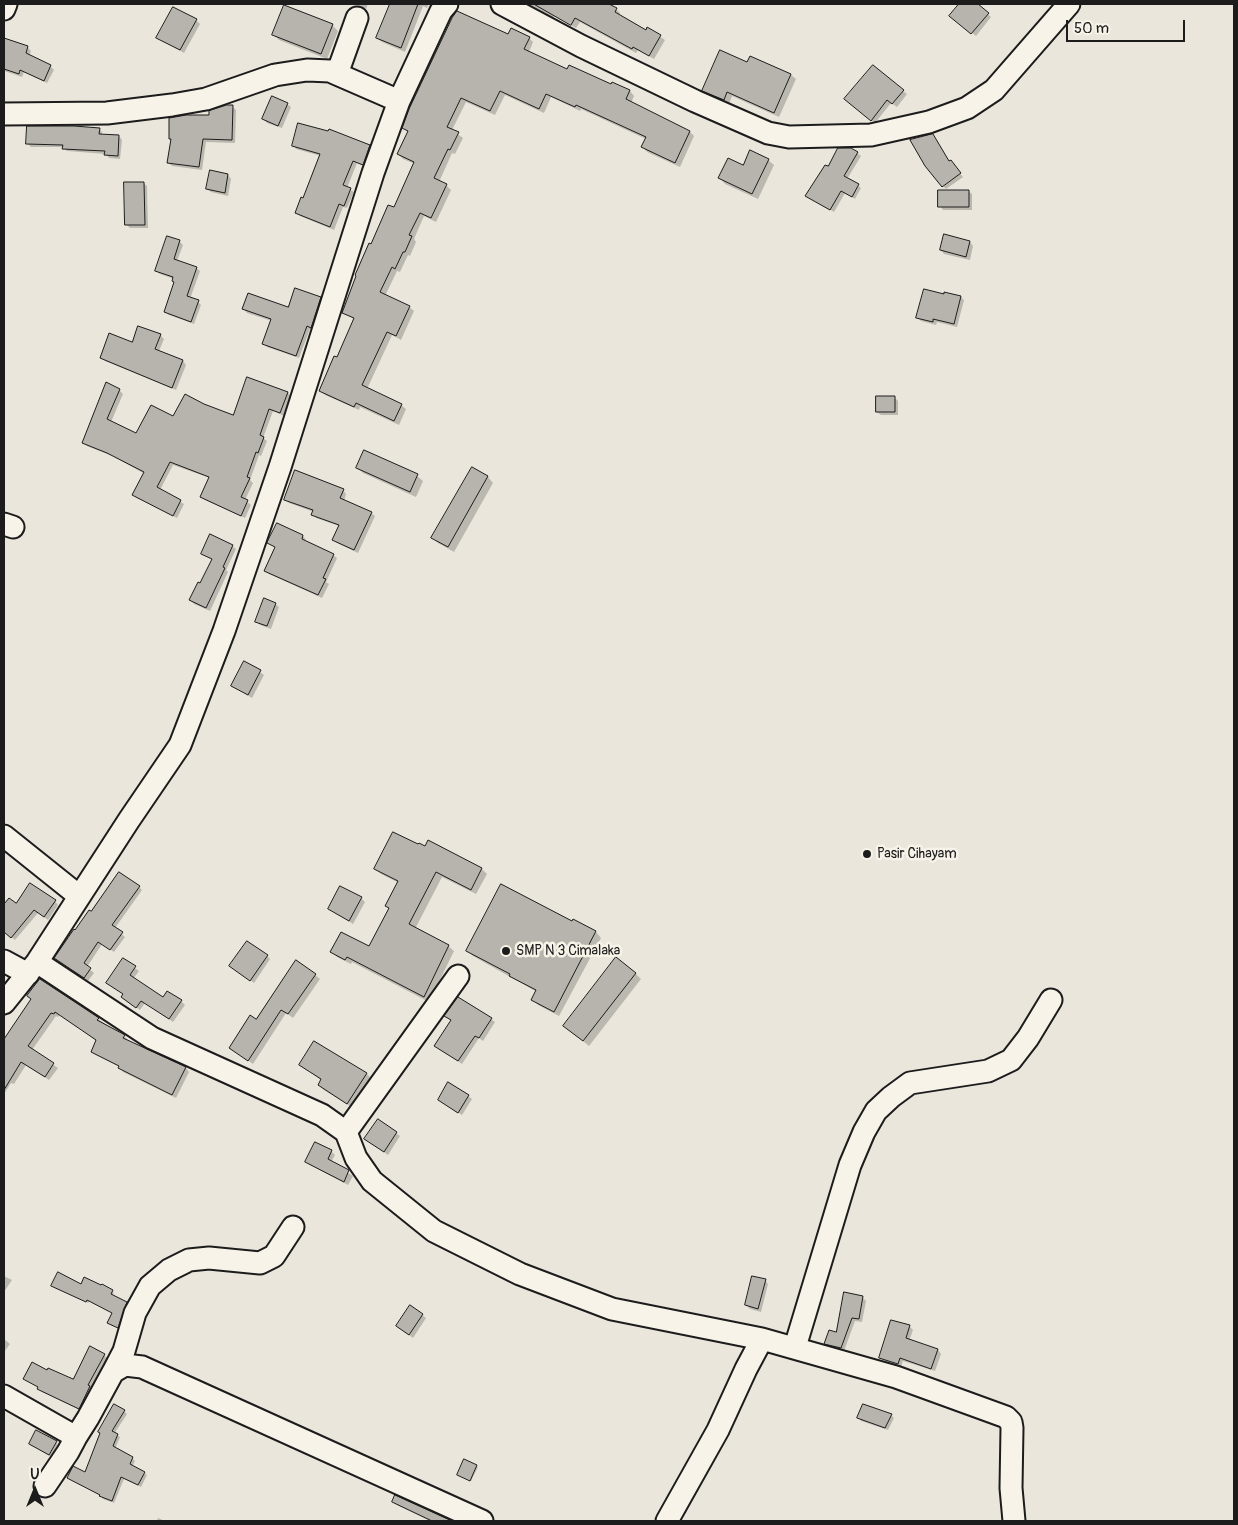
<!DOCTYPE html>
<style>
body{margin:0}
#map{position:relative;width:1238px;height:1525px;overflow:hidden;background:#eae6dc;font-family:Pangolin,sans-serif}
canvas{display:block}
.frame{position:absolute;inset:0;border:5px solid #1c1c1c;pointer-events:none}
.north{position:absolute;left:10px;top:1465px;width:50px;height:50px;-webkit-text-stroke:4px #f7f3e8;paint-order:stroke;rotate:0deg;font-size:14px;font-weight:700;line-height:20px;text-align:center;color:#1c1c1c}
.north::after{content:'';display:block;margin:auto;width:18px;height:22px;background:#1c1c1c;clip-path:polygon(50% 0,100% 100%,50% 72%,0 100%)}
.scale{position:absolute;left:1066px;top:20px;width:119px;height:22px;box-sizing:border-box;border:2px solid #1c1c1c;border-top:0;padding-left:6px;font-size:15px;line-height:18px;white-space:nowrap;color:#1c1c1c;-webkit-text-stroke:4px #f7f3e8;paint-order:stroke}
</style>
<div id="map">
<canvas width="1238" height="1525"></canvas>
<div class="frame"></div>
<div class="north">U</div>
<div class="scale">50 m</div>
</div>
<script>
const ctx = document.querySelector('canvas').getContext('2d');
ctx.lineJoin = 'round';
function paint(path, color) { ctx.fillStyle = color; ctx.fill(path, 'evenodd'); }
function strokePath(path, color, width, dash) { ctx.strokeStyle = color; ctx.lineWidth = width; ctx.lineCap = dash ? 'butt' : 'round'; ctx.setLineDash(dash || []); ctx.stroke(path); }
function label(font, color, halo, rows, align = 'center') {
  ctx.font = font + ' Pangolin,sans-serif'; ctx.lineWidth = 5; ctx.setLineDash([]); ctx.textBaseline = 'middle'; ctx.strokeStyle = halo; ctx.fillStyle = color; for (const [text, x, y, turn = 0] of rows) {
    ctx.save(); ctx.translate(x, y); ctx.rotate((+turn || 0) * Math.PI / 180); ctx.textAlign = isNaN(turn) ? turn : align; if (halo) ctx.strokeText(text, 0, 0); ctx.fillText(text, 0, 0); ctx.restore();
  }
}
paint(new Path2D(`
 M354 4H368L366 9Z
 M391 4H429L427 8 423 6 405 52 382 42 377 38Z
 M527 4H607L616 9 620 13 619 16 646 32 648 29 665 40 654 59 638 50 636 53 580 22 576 28 554 16 553 18Z
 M961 4H976L991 17 976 36 951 16Z
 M196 20 200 24 184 53 158 38Z
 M332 25 338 31 327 59 279 40 273 34Z
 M509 36 529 38 533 42 529 52 568 71 612 86 613 84 630 91 634 96 631 103 690 132 694 136 680 167 647 152 643 147 646 139 581 109 580 111 551 97 544 113 505 95 495 115 466 102 452 130 463 138 455 154 452 153 439 182 446 185 451 190 436 222 424 216 414 239 416 242 410 256 408 255 400 272 397 271 385 296 409 307 414 311 401 340 392 335 367 389 401 405 406 409 399 425 360 407 359 410 325 395 321 390 355 320 343 312 372 245 394 209 415 164 403 159 398 154 408 133 404 128Z
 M4 40 27 47 31 51 29 56 50 66 54 70 47 83 24 72 22 77 4 71Z
 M748 64 791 75 796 79 779 117 732 96 729 104 709 95 704 90Z
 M903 91 907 94 897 107 891 103 875 123 849 103Z
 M287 104 291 107 282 128 267 123 264 119Z
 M232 106 236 110 235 143 206 142 202 170 172 166 169 163 172 140 170 138Z
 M99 129 102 132V135L119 136 122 140 120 159 109 158 106 154 67 151 63 147H31L28 144Z
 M933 135 950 162 963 177 946 189 943 186Z
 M293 145 369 147 372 150 366 167 357 163 347 188 354 192 347 208 343 207 334 230 300 216 296 213 304 199 321 156 296 149Z
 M857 153 861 156 847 179 861 188 855 199 845 193 834 212 807 196 828 168Z
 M768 160 774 165 758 199 725 184 720 178 744 167Z
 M211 172 228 175 231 179 228 196 211 192 207 189Z
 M143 183 147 186 148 228H130L127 225Z
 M968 191 972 194V210H943L940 206Z
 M945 236 970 242 973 246 970 260 944 254 941 250Z
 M168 238 180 242 183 245 177 261 196 268 200 271 190 299 198 302 201 305 194 324 169 315 165 312 175 283 174 279 160 274 156 271Z
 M961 297 964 300 957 327 937 322 936 325 921 321 918 318Z
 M320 298 323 302 314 330 310 329 299 358 267 347 264 343 272 321 247 313 244 309H289Z
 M160 335 164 339 159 351 183 361 186 365 176 390 105 361 101 358 132 344Z
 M119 390 123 394 111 422 137 434 204 405 234 417 288 393 291 396 284 416 273 411 263 438 267 441 261 456 259 455 250 480 253 483 245 500 251 505 245 518 205 500 201 497 210 478 173 465 160 490 184 504 177 518 137 498 134 494 145 474 112 456 87 446 84 443Z
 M894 397 898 401V415H881L877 412Z
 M365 451 417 476 423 481 416 497 363 473 357 467Z
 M472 468 488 477 493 483 454 552 438 543 433 538Z
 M343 490 346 494 344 501 371 513 375 516 358 553 337 543 333 539 339 526 316 518 313 514 314 512 289 503 286 499Z
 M303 536 306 540 305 542 333 555 337 558 326 582 329 584 322 598 269 574 265 570 276 548 269 543Z
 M232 546 236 549 226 570 228 572 210 611 194 604 190 600 201 585 212 560 202 553Z
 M275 604 279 607 271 629 260 625 257 621Z
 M260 672 264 675 252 698 232 686Z
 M429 842 482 869 487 874 476 894 442 877 415 929 448 946 454 951 429 1002 352 962 351 964 337 957 332 952 370 948 390 909 387 906 399 883 381 874 375 869 426 848Z
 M139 887 142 890 115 928 125 937 114 952 102 944 87 967 94 973 88 981 56 958 91 913Z
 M361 898 365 902 353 924 329 909Z
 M9 899 16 905 55 901 58 905 48 920 38 913 15 940 4 931V906Z
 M574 921 596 932 601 938 559 1016 538 1005 533 1000 537 992 473 956 468 951 573 923Z
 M267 956 270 959 254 983 231 966Z
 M124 960 139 971 133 979 163 999 181 1001 185 1005 173 1022 145 1003 140 1010 126 1000 124 995 111 986Z
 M635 973 641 979 589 1046 565 1026Z
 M315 975 320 979 293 1018 286 1013 253 1064 231 1048 257 1020Z
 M32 999 98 1019 124 1036 128 1040 127 1042 186 1068 189 1072 176 1098 123 1072 120 1067 96 1055 92 1051 97 1041 60 1015 58 1017 56 1016 32 1050 58 1068 49 1080 26 1065 14 1084 11 1083 4 1094V1057L12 1044Z
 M446 1016 491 1019 495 1022 483 1041 479 1038 462 1064 436 1046 452 1021Z
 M315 1043 367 1074 372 1079 353 1108 324 1090 319 1085 322 1081 301 1065Z
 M468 1096 472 1099 462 1115 439 1100Z
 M378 1120 400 1136 388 1155 369 1142Z
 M316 1144 332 1152 335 1155 331 1162 353 1176 348 1185 310 1165 306 1162Z
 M4 1276 12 1280 4 1292Z
 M765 1280 768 1284 761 1312 750 1309 746 1305Z
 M81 1286 112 1291 114 1293 112 1296 128 1305 120 1329 111 1325 114 1313 90 1301 88 1303 55 1287Z
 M862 1297 866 1301 862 1322 855 1321 844 1351 829 1347 825 1343 837 1334Z
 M422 1315 426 1318 413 1338 401 1329Z
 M909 1326 913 1330 909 1341 938 1350 941 1354 935 1371 903 1361 901 1367 884 1361 880 1358Z
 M4 1339 10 1344 4 1352Z
 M104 1355 107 1358 91 1389 93 1391 82 1411 42 1392 39 1388 24 1378 73 1381Z
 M124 1411 127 1414 114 1434 120 1437 115 1449 132 1458 135 1461 132 1467 147 1475 141 1487 124 1479 114 1503 103 1499 101 1496 69 1478 85 1474Z
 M891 1415 894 1418 888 1430 861 1421 859 1418Z
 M56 1442 59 1446 53 1458 30 1444Z
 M476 1466 478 1467 471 1481 460 1476Z
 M396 1497 449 1521H430L397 1505 393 1502Z
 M158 1518 165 1521H157Z`), '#0003');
const building = new Path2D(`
 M390 4H418L401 48 376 38Z
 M534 4H609L617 8 615 12 646 30 647 27 661 35 649 56 633 47 632 49 575 18 571 25Z
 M959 4H978L989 13 971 34 949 16Z
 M284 5 333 24 321 54 272 35Z
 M173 7 197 19 180 50 156 38Z
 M457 11 508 34 511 28 530 37 524 49 567 69 569 65 611 84 612 82 630 90 626 99 690 131 675 163 641 147 646 137 576 105 575 107 546 94 539 109 500 91 490 111 461 98 447 127 459 132 450 150 448 149 434 178 447 184 431 218 420 213 409 235 412 236 405 252H403L395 269 392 267 380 292 410 306 396 336 387 332 362 385 402 404 394 421 356 403 354 407 319 391 334 356 337 357 354 318 342 313 356 276 355 275 369 243 371 244 388 205 394 207 414 162 397 154 408 131 402 128 409 109 452 18Z
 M4 38 28 46 26 53 51 65 44 81 20 70 19 74 4 69Z
 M720 50 747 62 750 56 791 74 774 113 727 92 724 100 702 91Z
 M873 65 904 90 892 104 887 100 871 121 844 99Z
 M272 96 288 103 278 126 262 119Z
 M227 105H233L232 140 203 139 199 167 167 163 171 139H169V118L186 115H209V111Z
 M298 123 328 131 329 129 370 145 363 165 353 161 343 185 351 188 344 206 339 204 330 227 295 213 301 197 303 198 320 154 292 146Z
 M27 126H74L100 128 99 134 119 135 118 156 104 155 105 151 62 149 63 145 26 144Z
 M933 134 949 161 951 160 961 173 942 187 925 166 910 140Z
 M838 148H851L858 152 844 176 859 184 852 197 841 191 830 210 805 196 825 165 828 166Z
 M750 150 769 159 752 194 718 178 728 158 743 165Z
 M210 170 228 174 225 193 206 189Z
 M124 182H144L145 225H125Z
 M938 190H969V207H938Z
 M944 234 970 241 966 257 940 250Z
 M167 236 180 240 174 259 197 267 187 296 199 300 191 322 164 312 174 282 172 281 173 277 155 271Z
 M295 288 321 297 311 328 307 326 296 356 262 344 271 319 242 309 248 293 288 307Z
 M924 289 944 294V292L961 296 954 324 933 319V322L916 318Z
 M138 326 161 334 155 349 183 360 172 388 100 358 109 333 132 342Z
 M247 377 288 392 280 413 269 409 260 435 264 437 258 453 256 452 247 477 250 478 241 497 248 500 241 516 200 497 209 477 170 462 157 487 181 500 173 516 132 495 144 472 107 453 82 443 106 382 120 389 107 419 136 433 151 405 173 416 185 394 204 404 233 415Z
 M876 396H895V412H876Z
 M364 450 418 474 410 492 356 468Z
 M472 467 488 476 448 547 431 538Z
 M295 470 344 489 340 498 372 512 354 550 332 540 339 525 311 515 313 510 284 500Z
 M277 523 303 535 302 539 334 554 323 578 326 579 318 595 264 571 275 547 267 543Z
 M210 534 233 545 223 567 225 568 206 608 189 600 198 582 200 583 212 559 201 554Z
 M264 598 276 603 267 626 255 622Z
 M244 661 261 670 248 695 231 686Z
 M393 832 418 844 419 843 425 846 428 840 482 868 471 890 436 872 409 924 449 945 424 997 347 957 345 960 330 952 341 932 369 946 389 908 385 906 398 881 374 869Z
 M119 872 140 886 112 925 123 932 110 950 98 942 84 963 91 968 84 978 54 958 74 929 75 930 89 910 91 911Z
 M30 883 56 900 44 917 34 910 11 938 4 932V904L9 898 16 903Z
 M501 884 572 921 573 919 596 931 554 1012 531 1000 536 990 509 976 510 974 466 951Z
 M340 886 362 897 349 921 328 909Z
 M247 941 268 955 250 981 229 966Z
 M616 957 636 973 583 1041 563 1026Z
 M123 958 136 966 130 975 163 997 167 991 182 1000 169 1019 141 1001 136 1008 121 997 123 994 106 983Z
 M296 960 316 974 288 1014 281 1010 248 1061 229 1048 250 1015 256 1019Z
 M40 979 99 1018 97 1020 125 1035 123 1038 186 1067 172 1095 118 1068 119 1066 91 1052 96 1040 55 1012 54 1014 51 1013 28 1046 54 1063 45 1077 21 1062 4 1090V1039L31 999 27 996Z
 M458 997 492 1018 479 1038 475 1036 458 1061 434 1046 451 1020 444 1016Z
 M314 1041 367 1073 347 1104 318 1085 321 1079 299 1065Z
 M448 1082 469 1095 458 1113 438 1100Z
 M378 1119 397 1132 384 1152 364 1139Z
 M315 1142 332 1150 328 1159 349 1170 344 1182 305 1162Z
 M58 1272 81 1284 84 1277 101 1285 102 1284 113 1290 111 1294 127 1302 118 1328 107 1323 112 1313 87 1300 86 1302 51 1286Z
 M752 1276 766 1279 758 1309 745 1305Z
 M844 1292 863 1296 859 1319 852 1318 841 1348 824 1344 829 1330 836 1332Z
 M410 1305 423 1314 409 1335 396 1326Z
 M891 1320 910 1325 906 1338 938 1349 931 1369 900 1358 898 1364 879 1358Z
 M90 1346 105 1354 88 1385 90 1386 79 1409 37 1389 38 1387 23 1379 32 1362 47 1370 48 1368 73 1379Z
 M114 1404 125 1410 112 1431 118 1434 113 1446 133 1457 130 1464 145 1472 138 1485 121 1477 112 1501 99 1496 100 1495 67 1478 73 1466 85 1472 100 1433 98 1432Z
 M863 1404 892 1414 885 1428 857 1418Z
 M36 1430 57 1441 49 1455 29 1444Z
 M464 1459 477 1465 470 1481 457 1475Z
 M395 1495 452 1521H432L392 1502Z`);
paint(building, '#b6b4ac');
strokePath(building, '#1c1c1c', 1);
const minor = new Path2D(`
 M502 4 581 46 695 101 768 133 789 137 871 135 929 122 967 108 994 90 1069 4
 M4 9 6 4
 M337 74 357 18
 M4 114 107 113 172 105 206 99 275 75 307 70 330 71 399 101
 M4 524 13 527
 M4 836 79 896
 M4 961 28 974
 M37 962 152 1038 322 1115 346 1132 356 1158 372 1181 434 1231 520 1274 612 1309 762 1339
 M4 1003 37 962 129 820 180 745 224 631 280 467 373 173 399 101 441 11 447 4
 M346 1132 458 976
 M795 1347 850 1165 864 1132 876 1111 891 1097 910 1083 988 1071 1011 1060 1028 1038 1051 1000
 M113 1372 124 1351 135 1313 150 1286 169 1270 189 1260 209 1258 260 1263 274 1256 293 1227
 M4 1396 76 1437 88 1418 113 1372 125 1365 142 1367 482 1521
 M45 1486 68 1452 76 1437
 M667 1521 718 1430 746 1369 762 1339 896 1377 1006 1417 1011 1422 1012 1428 1011 1488 1014 1521`);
strokePath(minor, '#1c1c1c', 25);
strokePath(minor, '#f7f3e8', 21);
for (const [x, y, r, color] of [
 [867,854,5,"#1c1c1c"],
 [506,951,5,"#1c1c1c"]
]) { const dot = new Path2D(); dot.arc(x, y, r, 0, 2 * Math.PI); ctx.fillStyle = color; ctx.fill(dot); strokePath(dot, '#f7f3e8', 2); }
label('14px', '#1c1c1c', '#f7f3e8', [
 ["Pasir Cihayam",877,854],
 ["SMP N 3 Cimalaka",516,951]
], 'left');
</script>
